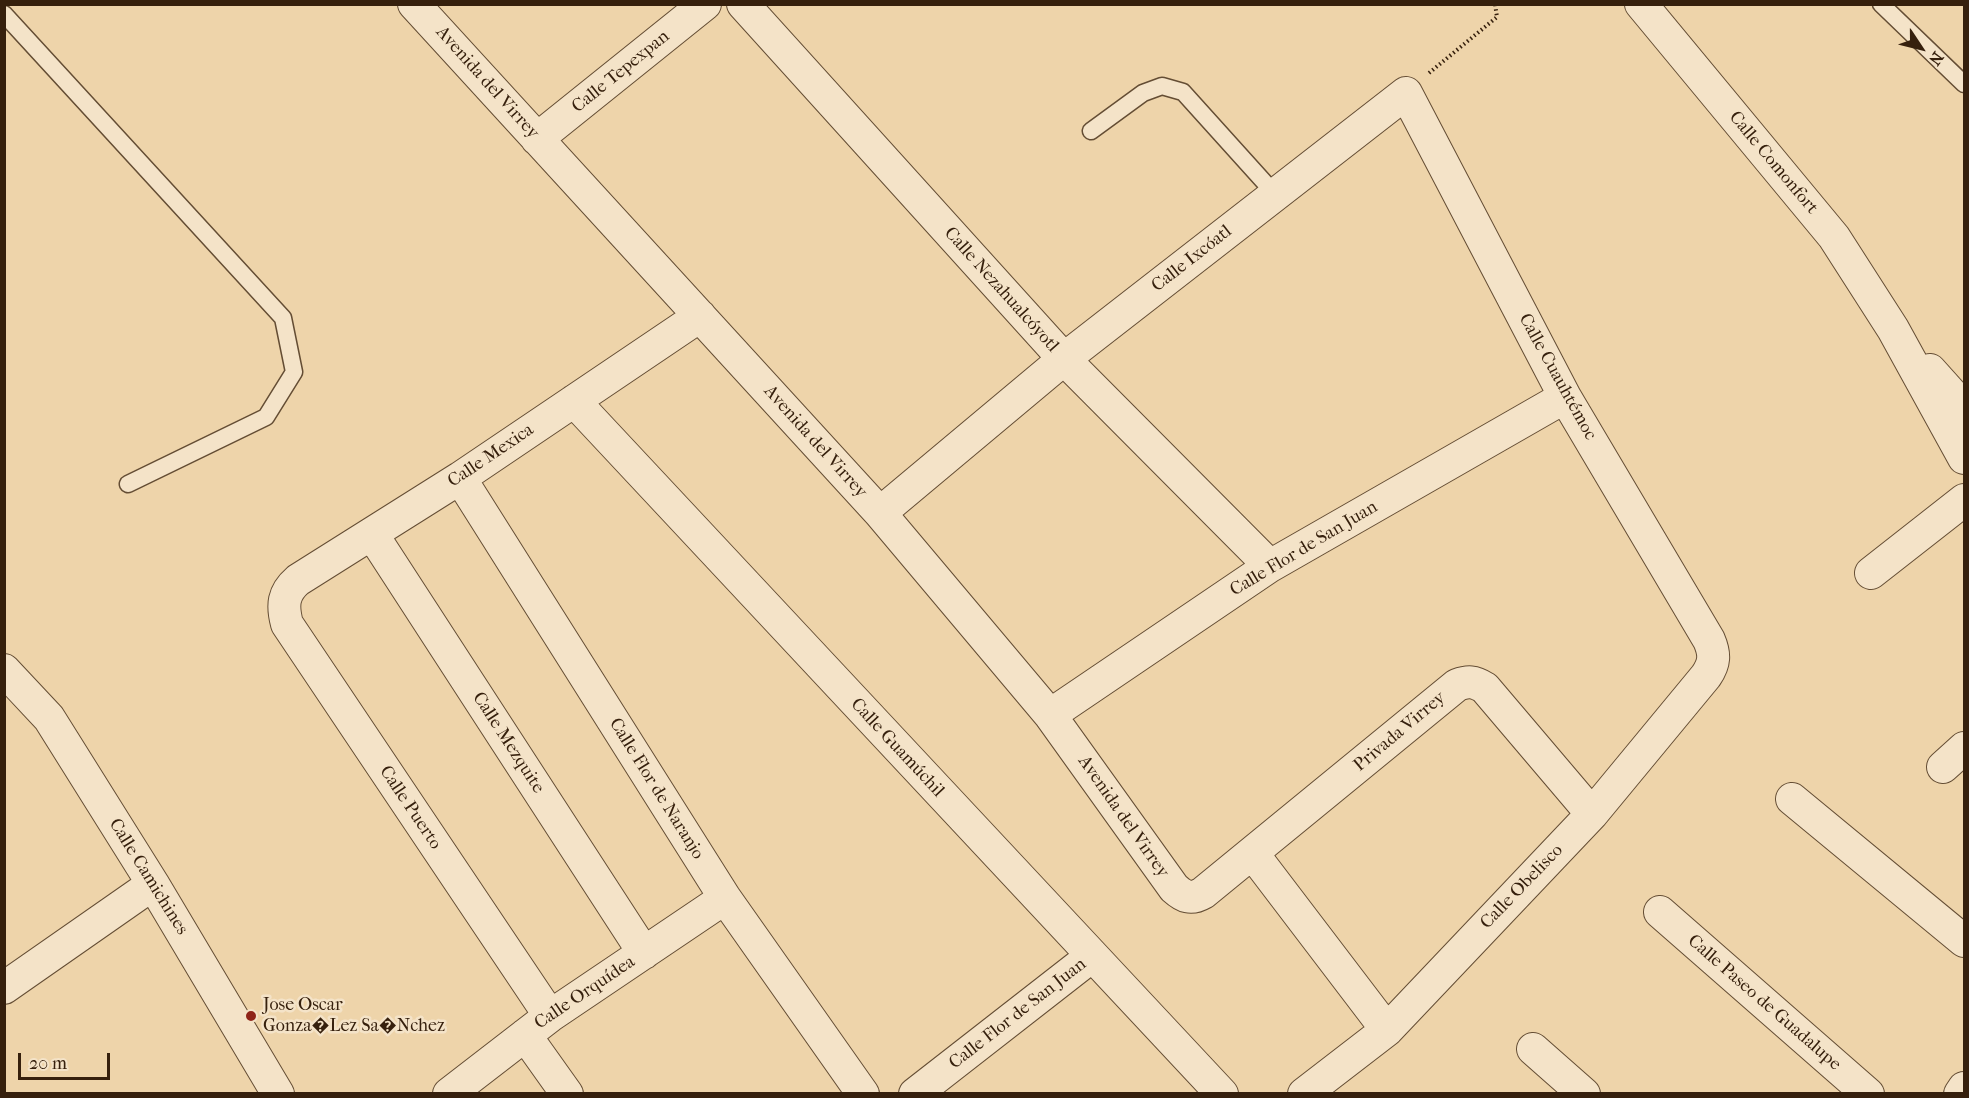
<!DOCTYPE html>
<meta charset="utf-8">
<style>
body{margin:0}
#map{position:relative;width:1969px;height:1098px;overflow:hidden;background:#eed4aa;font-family:"IM FELL French Canon",serif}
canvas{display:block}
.frame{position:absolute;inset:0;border:6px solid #36200d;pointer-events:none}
.north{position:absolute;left:1891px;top:18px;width:60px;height:60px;-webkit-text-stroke:4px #f4e3c8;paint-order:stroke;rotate:125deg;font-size:16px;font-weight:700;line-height:24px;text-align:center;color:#36200d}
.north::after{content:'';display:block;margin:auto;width:21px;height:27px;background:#36200d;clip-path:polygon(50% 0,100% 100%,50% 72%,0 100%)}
.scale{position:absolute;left:18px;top:1053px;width:92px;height:27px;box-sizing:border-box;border:3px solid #36200d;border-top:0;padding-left:8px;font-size:18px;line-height:21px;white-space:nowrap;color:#36200d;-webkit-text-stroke:4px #f4e3c8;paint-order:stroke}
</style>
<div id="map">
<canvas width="1969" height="1098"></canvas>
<div class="frame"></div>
<div class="north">N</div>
<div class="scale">20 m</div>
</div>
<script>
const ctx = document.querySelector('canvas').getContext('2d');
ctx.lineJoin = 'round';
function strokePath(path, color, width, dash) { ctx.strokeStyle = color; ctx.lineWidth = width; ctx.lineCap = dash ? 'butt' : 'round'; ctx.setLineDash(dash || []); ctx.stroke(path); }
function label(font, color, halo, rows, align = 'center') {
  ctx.font = font + ' "IM FELL French Canon",serif'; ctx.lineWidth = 5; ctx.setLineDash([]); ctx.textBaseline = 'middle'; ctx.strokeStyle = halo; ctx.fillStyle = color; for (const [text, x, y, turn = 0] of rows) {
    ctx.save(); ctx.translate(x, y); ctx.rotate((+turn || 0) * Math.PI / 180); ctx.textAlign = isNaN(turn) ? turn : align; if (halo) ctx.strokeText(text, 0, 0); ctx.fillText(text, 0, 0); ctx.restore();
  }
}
const service = new Path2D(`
 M1881 4 1964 84
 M4 14 283 318 294 372 266 417 128 484
 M1091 131 1143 93 1162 86 1183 92 1275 194`);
const minor = new Path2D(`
 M414 4 880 513 1050 715 1174 888C1184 897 1191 900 1203 893L1457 685C1468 681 1474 681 1485 688L1592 814
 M743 4 1064 359 1270 566
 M1641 4 1834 237 1893 329 1964 458
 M537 139 705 4
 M1930 370 1964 408
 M574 401 1222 1094
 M460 478 725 898 863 1094
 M880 513 1064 359 1406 93 1565 397 1709 640C1715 654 1715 663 1706 676L1592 814 1387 1030 1304 1094
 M372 534 644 953
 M1871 573 1964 500
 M4 670 49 718 153 884 278 1094
 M1050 715 1270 566 1565 397
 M1943 767 1964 748
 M1792 799 1964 941
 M1253 854 1387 1030
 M1660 912 1868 1094
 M4 988 153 884
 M550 1016 287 624C282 605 283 593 298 580L460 478 700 316
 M525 1035 567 1094
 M1533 1049 1584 1094
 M449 1094 550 1016 725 898
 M915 1094 1092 956
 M1960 1094 1964 1088`);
strokePath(service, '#644d34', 19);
strokePath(minor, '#644d34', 34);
strokePath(new Path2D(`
 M1429 73 1497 17 1495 4`), '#36200d', 4, [1.5, 3]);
strokePath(service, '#f4e3c8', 16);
strokePath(minor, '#f4e3c8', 32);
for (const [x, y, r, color] of [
 [251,1016,6,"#8f2418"]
]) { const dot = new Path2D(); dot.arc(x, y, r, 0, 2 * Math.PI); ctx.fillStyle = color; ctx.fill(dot); strokePath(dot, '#f4e3c8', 2); }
label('18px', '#36200d', '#f4e3c8', [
 ["Calle Tepexpan",621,72,-39],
 ["Avenida del Virrey",487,83,48],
 ["Calle Comonfort",1773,163,50],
 ["Calle Ixcóatl",1192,259,-38],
 ["Calle Nezahualcóyotl",1001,290,48],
 ["Calle Cuauhtémoc",1557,377,61],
 ["Avenida del Virrey",815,442,48],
 ["Calle Mexica",491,456,-34],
 ["Calle Flor de San Juan",1304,549,-31],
 ["Privada Virrey",1400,732,-40],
 ["Calle Mezquite",508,743,57],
 ["Calle Guamúchil",897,748,47],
 ["Calle Flor de Naranjo",656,789,58],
 ["Calle Puerto",410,808,56],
 ["Avenida del Virrey",1123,817,55],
 ["Calle Camichines",148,877,58],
 ["Calle Obelisco",1522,887,-46],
 ["Calle Orquídea",585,993,-34],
 ["Calle Paseo de Guadalupe",1764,1003,41],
 ["Calle Flor de San Juan",1018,1014,-38]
]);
label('18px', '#36200d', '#f4e3c8', [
 ["Jose Oscar",263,1006],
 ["Gonza�Lez Sa�Nchez",263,1027]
], 'left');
</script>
